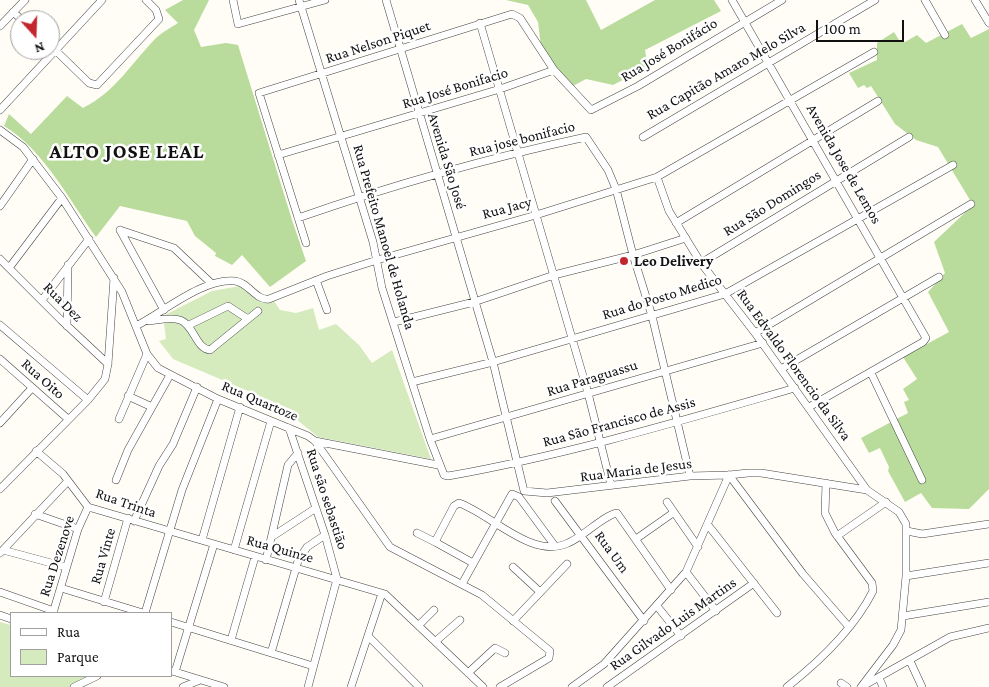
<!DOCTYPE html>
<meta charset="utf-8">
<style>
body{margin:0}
#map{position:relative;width:989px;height:687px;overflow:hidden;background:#fffdf5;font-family:"Crimson Pro",serif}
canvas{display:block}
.legend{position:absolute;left:10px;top:612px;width:162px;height:65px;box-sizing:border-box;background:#fff;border:1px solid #a0a0a0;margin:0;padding:6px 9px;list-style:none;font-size:15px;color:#111}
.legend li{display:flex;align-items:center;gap:10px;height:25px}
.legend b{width:25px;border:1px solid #a0a0a0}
.north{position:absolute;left:10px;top:10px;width:50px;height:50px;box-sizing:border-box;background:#fff;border:1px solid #a0a0a0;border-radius:50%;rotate:160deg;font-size:14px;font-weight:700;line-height:20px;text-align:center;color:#111}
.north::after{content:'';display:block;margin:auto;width:18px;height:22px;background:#c4262e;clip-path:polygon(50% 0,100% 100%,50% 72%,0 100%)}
.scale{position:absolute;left:816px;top:20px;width:88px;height:22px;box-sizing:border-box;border:2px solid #111;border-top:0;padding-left:6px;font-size:15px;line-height:18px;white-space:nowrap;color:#111;-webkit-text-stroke:4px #fff;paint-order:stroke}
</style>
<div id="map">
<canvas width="989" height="687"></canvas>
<ul class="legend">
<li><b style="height:6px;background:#fff"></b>Rua</li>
<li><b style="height:14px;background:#d5ebbd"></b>Parque</li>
</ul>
<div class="north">N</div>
<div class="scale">100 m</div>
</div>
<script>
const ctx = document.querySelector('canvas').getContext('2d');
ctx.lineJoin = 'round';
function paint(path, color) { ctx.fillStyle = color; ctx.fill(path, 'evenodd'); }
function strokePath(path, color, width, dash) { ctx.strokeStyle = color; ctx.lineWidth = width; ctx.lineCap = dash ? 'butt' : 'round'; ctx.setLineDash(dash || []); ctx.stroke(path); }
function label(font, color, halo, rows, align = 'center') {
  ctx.font = font + ' "Crimson Pro",serif'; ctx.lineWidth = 5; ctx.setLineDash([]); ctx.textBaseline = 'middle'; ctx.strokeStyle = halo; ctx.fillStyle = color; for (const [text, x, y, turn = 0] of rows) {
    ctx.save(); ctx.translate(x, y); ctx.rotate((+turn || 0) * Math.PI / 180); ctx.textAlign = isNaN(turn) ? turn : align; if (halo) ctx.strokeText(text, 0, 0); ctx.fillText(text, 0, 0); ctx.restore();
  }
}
paint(new Path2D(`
 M240 286 262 303 274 301 280 310 296 313 313 308 319 330 336 324 359 345 372 363 392 350 431 459 318 437 296 419 295 411 173 359 159 341 166 339 163 316 212 291Z
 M0 622 11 625V676H93L69 687H0Z`), '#d5ebbd');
paint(new Path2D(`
 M183 0H209L194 30 201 47 226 43 238 45 292 220 306 261 270 287 242 255 232 265 215 256 216 253 195 236 187 221 120 206 96 237C69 200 44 150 4 126L9 114 31 134 67 96 83 108C115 92 131 64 155 39 161 33 170 28 178 23L165 10Z
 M506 0H586L601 30 655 0H714L721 11 645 50 648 67 613 85 586 79 571 87 541 47 538 22 528 5Z
 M962 24 971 38 989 29V489L969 509 932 508 921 493 905 502 888 471 889 467 880 448 869 453 861 438 908 413 904 402 909 400 903 389 917 379 903 357 949 332 928 292 945 273 934 242 973 205 938 147 916 140 895 124 871 86 867 88 864 85 858 88 849 73 877 60V43L894 32 899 40 905 42 917 35 926 43Z`), '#b9dc9c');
const minor = new Path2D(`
 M233 0 238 24 325 0
 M299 0 373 242 382 288 430 439 444 475 448 476C566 455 680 421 795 388
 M386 0 493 362 524 491 547 493 690 476 729 475 748 473H761L867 490
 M732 0 926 338 923 342 809 407
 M925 0 945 35
 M975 0 989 23
 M13 12 22 20
 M480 23 588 393 611 485
 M0 26 25 0
 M50 45 89 83 97 85 159 19 156 10 146 0
 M0 110 102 0
 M0 130 23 147 62 198 122 292 147 354 158 368 218 399 308 436 315 441 390 547 482 595 550 651 549 658 500 687
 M643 137 875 0
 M278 155 500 89 554 70
 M657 177 669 211 701 263 755 333 867 490 899 512 906 524V576L901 630 893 645 861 687
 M0 206 33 159
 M298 218C392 185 489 158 586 137L608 170 616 189 633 255 652 316 690 476
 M676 223 878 101
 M120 230 174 248 211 283
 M120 230 164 310
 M306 243 259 93 512 14 520 18 554 70 591 110 638 86 782 0
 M0 259 61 320 108 364
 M701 263 909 137
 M9 268 62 198
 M316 280 327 310
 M42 300 89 239
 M149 321C159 320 170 317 180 320 194 325 196 349 210 350L258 311
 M394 322 474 302 554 275 633 255 686 238
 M0 325 88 400
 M189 325 228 306 248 319
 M67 326 68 265
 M136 326C165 311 203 278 235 281 248 282 256 301 269 299L327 276 377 260 536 215 657 177 874 52
 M755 333 971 204
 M0 359 68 419
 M781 369 939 277
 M871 373 922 480
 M412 382 493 362 725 294 953 165
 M128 396 152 407
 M119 419 147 354
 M0 423 32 388
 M289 428 325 535 337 579 308 687
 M430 439 763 343
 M315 441 438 465
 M36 451 63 474 88 507 385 594 483 687
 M729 475 803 574 849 627
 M116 480 128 450 170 375
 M0 489 88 400 105 379 108 364 114 278
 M555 501 644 621
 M667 502 698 547
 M35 514 78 529
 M134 521 159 466 173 444 197 387
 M708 525 777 613
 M907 531 922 534 989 524
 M417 533 435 542
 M273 536 316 508
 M837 536 886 502
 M636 539 673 513
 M202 540 240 407
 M3 550 66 567
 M234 550 271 421
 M0 553 68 481
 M266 560 288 465 298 453
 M473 563 435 542 454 506 459 503C491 514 532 560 568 543 583 537 604 515 617 513L671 590
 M513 567 539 591
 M686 572 716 611
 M906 576 989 563
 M462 584 512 494 519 497 555 546
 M61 588 143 613
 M0 592 54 611
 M104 602 128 518
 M657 606 681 636
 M53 613 78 529 88 507
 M145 613 182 490 218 399
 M0 615 11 619
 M903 616 989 602
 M513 621 567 564
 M171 622 313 666
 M419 625 434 610
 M368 636 419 687
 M231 640 255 557
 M436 641 460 620
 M271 653 298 561 307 547 325 535
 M910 661 922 687
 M172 671 224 687
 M175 672 214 544
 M468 673 495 648 505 653
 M879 678 883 687
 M841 683 847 687
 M863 686 950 637 989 628
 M74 687 97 676
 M183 687 200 680
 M351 687 382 593
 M572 687 604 664 686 572 729 475
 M607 687 754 583
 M787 687C820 661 854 629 873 591L872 583 835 533 825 513 826 483`);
strokePath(minor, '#444', 8);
strokePath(minor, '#fff', 7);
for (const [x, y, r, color] of [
 [624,261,5,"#c4262e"]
]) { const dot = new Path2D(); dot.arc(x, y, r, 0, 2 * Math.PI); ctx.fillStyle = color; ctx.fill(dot); strokePath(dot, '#fff', 2); }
label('15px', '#111', '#fff', [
 ["Rua Nelson Piquet",378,42,-18],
 ["Rua José Bonifácio",669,50,-31],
 ["Rua Capitão Amaro Melo Silva",726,71,-30],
 ["Rua José Bonifacio",455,88,-17],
 ["Rua jose bonifacio",522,139,-14],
 ["Avenida São José",447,161,73],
 ["Avenida Jose de Lemos",844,164,60],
 ["Rua São Domingos",772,203,-32],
 ["Rua Jacy",507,208,-15],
 ["Rua Prefeito Manoel de Holanda",384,237,74],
 ["Rua do Posto Medico",662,297,-17],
 ["Rua Dez",63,302,45],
 ["Rua Edvaldo Florencio da Silva",794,365,54],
 ["Rua Paraguassu",592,378,-17],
 ["Rua Oito",43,379,42],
 ["Rua Quartoze",260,401,23],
 ["Rua São Francisco de Assis",619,422,-15],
 ["Rua Maria de Jesus",636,470,-7],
 ["Rua são sebastião",327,499,72],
 ["Rua Trinta",126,503,19],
 ["Rua Quinze",280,549,16],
 ["Rua Um",612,552,54],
 ["Rua Dezenove",57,556,-72],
 ["Rua Vinte",103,556,-74],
 ["Rua Gilvado Luis Martins",673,624,-35]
]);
label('bold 15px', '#111', '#fff', [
 ["Leo Delivery",634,261]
], 'left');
ctx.letterSpacing = '1px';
label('bold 20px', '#111', '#fff', [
 ["ALTO JOSE LEAL",127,152]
]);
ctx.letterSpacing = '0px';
</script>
